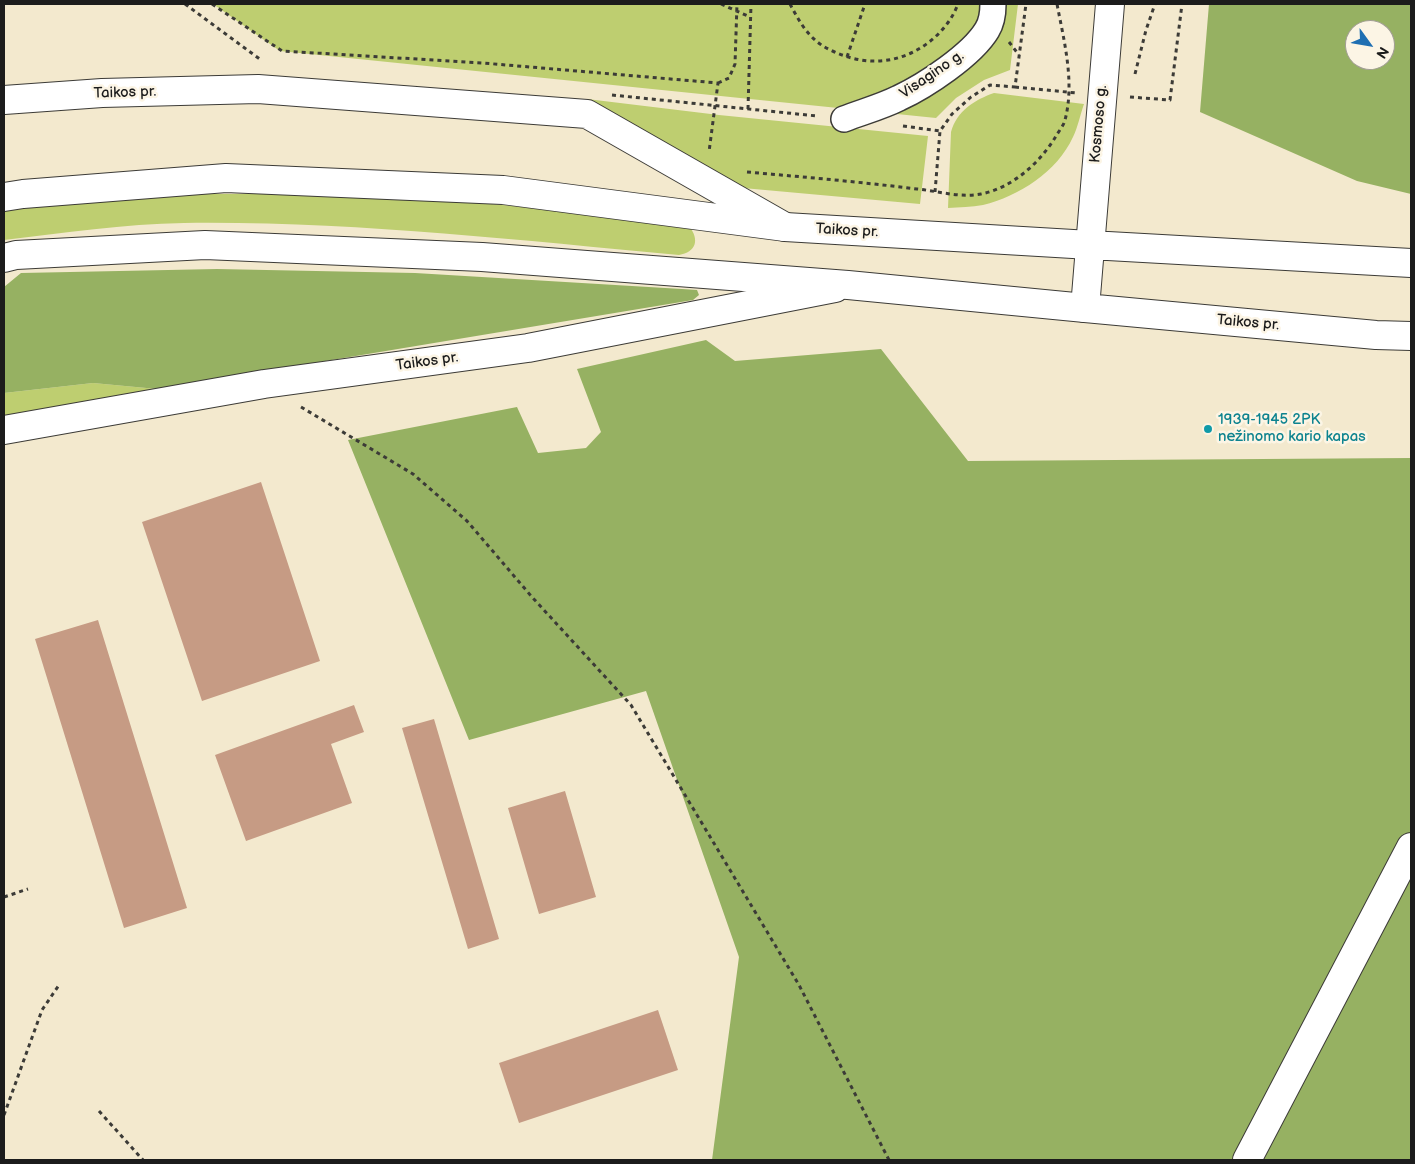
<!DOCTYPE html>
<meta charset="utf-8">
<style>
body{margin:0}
#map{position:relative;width:1415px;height:1164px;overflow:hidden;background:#f3e9ce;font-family:"Balsamiq Sans",sans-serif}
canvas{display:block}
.frame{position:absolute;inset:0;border:5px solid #1c1c1c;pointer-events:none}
.north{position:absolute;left:1345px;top:20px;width:50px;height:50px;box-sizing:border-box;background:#fcf5e5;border:1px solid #a29e95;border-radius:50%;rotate:122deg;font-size:14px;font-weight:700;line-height:20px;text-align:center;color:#1c1c1c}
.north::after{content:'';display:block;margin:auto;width:18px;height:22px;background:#1f6fb2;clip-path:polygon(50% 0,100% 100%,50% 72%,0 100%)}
</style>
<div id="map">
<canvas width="1415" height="1164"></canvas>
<div class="frame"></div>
<div class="north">N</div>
</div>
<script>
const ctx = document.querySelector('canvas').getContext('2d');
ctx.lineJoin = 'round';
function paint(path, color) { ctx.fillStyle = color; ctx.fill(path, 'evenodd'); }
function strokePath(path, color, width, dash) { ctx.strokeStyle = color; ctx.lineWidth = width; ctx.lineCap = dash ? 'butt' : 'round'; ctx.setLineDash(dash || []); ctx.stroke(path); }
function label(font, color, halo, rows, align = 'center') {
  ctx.font = font + ' "Balsamiq Sans",sans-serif'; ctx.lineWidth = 5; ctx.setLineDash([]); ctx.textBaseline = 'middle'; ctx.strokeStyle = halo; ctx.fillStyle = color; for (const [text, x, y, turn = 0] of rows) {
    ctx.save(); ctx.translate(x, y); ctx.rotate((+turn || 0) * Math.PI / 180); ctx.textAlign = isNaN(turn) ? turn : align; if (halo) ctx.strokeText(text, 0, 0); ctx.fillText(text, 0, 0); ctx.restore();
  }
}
paint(new Path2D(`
 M213 4H1018L1010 70 984 80 956 98 936 118 280 51Z
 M994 93 1084 104C1080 115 1078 127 1073 137 1057 172 1019 196 983 205 972 207 959 207 948 208L951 132C957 111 974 100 994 93Z
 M587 99 719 115 928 136 920 204 743 188Z
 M182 194C252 194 321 193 391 197 491 201 590 215 689 226 700 240 696 252 679 255 514 240 350 221 184 223 124 224 64 233 4 240V211L108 198Z
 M93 383 157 389 4 417V393Z`), '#bece70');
paint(new Path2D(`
 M1209 4H1411V194L1357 181 1200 112ZM1355 30H1385V60H1355Z
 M217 269 415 273 682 289 697 290 699 295 693 300 157 389 93 383 4 393V287L21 273Z
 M706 340 735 361 881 349 968 461 1411 458V1160H712L739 957 646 691 469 740 348 440 517 407 538 453 586 448 601 432 577 369Z`), '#96b162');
paint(new Path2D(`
 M261 482 320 661 202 701 142 522Z
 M98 620 187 908 124 928 35 639Z
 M354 705 364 732 331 744 352 803 246 841 215 755Z
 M434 719 499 939 468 949 402 728Z
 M565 791 596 897 539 914 508 808Z
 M658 1010 678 1070 519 1123 499 1063Z`), '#c69b84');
const pedestrian = new Path2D(`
 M844 119C862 112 881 107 899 98 925 86 972 55 987 30 992 22 993 13 993 4`);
const minor = new Path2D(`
 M4 100 102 93 258 89 587 114 785 227
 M4 430 264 384 528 348 835 288
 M1247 1160 1411 847`);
const secondary = new Path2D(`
 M1110 4 1085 308 1376 335 1411 336
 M1090 245 1411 263`);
const primary = new Path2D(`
 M4 197 23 194 226 178 503 190 785 227 1090 245
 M4 258 16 255 205 245 482 257 848 285 1085 308`);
strokePath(pedestrian, '#3c3b37', 28);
strokePath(minor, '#3c3b37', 30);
strokePath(secondary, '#3c3b37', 30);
strokePath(primary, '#3c3b37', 30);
strokePath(new Path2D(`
 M185 4 261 60
 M212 4 282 51 483 63 718 83 709 152
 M721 4 750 17
 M790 4C798 19 807 36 823 46 838 55 859 62 878 61 912 60 946 36 958 4
 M1009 42 1019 55
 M847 57 865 4
 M1135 74 1146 30 1155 4
 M718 83 729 78 735 64 737 4
 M1015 87 1077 93
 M612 95 817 116
 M1130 97 1170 100 1182 4
 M748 109 751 4
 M903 126 940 131 952 114 971 97 990 85 1015 87 1026 4
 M747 172C804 177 861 182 917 189 938 191 959 198 981 194 1012 188 1040 163 1056 136 1059 131 1064 125 1065 120 1075 82 1064 41 1057 4
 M935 192 940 131
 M301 407 413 474 467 521 532 597 631 705 799 985 889 1160
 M4 897 28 889
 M99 1111 143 1160
 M4 1115 42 1010 59 985`), '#3c3b37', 3, [4, 4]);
strokePath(pedestrian, '#fff', 25);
strokePath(minor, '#fff', 28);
strokePath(secondary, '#fff', 28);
strokePath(primary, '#fff', 28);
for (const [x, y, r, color] of [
 [1208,429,5,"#0f9aa8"]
]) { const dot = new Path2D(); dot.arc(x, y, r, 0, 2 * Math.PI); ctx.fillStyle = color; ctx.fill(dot); strokePath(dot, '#fcf5e5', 2); }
label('15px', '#1c1c1c', '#fcf5e5', [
 ["Visagino g.",932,75,-34],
 ["Taikos pr.",125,93,-2],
 ["Kosmoso g.",1099,124,-85],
 ["Taikos pr.",847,231,3],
 ["Taikos pr.",1248,323,5],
 ["Taikos pr.",427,362,-8]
]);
label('15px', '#0d838f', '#fcf5e5', [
 ["1939-1945 2PK",1218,420],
 ["nežinomo kario kapas",1218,437]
], 'left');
</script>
